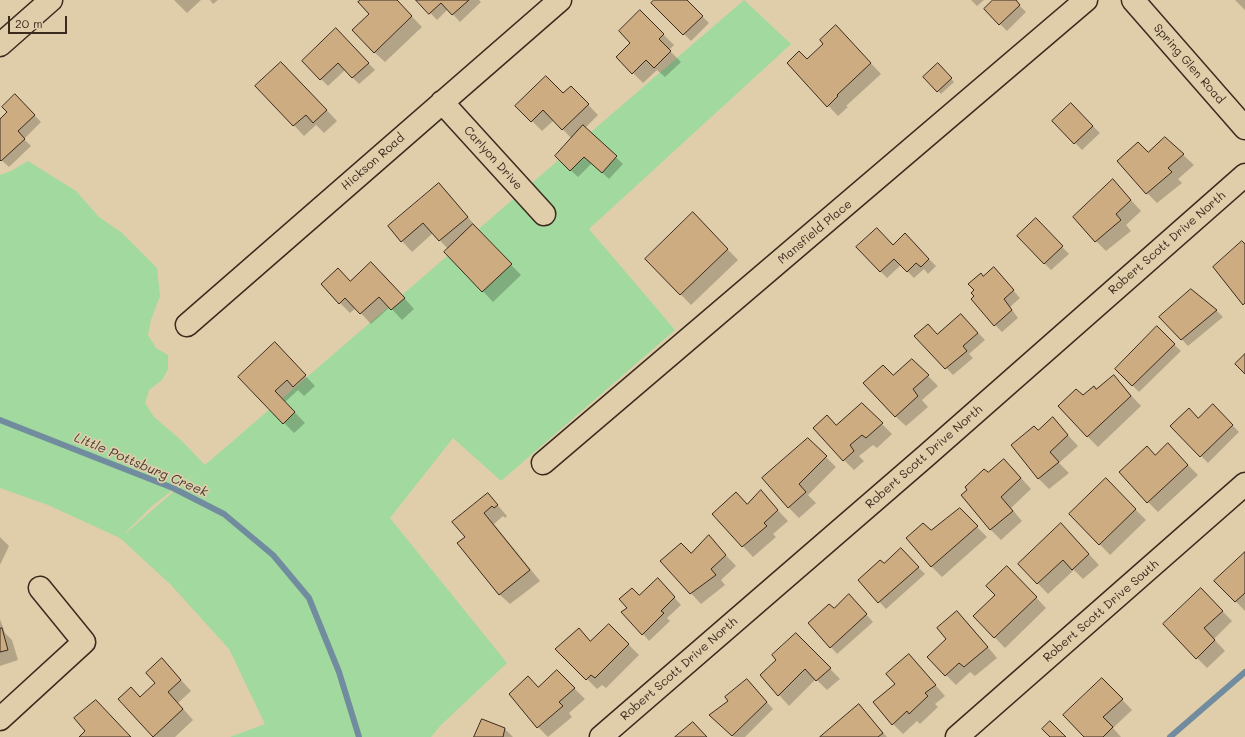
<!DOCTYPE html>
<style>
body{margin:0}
#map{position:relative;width:1245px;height:737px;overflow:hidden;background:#e0ceab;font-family:Mali,sans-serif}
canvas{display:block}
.scale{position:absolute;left:8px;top:16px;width:59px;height:18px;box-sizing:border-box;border:2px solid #3b2a1e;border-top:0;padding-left:5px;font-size:12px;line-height:14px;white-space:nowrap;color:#3b2a1e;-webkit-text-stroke:3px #e0ceab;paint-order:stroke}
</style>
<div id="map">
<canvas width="1245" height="737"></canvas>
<div class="scale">20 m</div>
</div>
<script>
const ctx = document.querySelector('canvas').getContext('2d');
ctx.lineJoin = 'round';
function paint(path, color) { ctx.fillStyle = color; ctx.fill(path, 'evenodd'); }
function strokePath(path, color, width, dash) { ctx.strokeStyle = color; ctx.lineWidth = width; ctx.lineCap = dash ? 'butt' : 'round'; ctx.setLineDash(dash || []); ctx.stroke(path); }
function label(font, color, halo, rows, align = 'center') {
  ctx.font = font + ' Mali,sans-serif'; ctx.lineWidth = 3.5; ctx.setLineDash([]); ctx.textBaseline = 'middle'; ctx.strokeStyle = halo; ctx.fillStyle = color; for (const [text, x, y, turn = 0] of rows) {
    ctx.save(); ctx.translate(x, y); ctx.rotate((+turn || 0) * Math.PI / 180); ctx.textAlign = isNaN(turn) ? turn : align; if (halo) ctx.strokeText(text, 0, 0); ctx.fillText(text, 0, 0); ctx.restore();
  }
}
paint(new Path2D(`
 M744 0 791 44 589 229 675 330 501 481 453 438 390 518 507 663 441 725 431 737H230L265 724 229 649 170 584 120 538 48 505 0 488V175L11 171 28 161 76 191 99 217 122 233 157 268 160 296 151 320 148 335 156 348 168 355V369L162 380 149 390 145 403 154 417 181 440 205 465ZM196 472 126 533H125L152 506Z`), '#a1d99e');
paint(new Path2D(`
 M174 0H201L187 13Z
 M210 0H218L213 4Z
 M362 0H396L422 27 385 62 374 52 371 14Z
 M418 0H479L481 2 460 22 448 9 437 20Z
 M655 0H686L709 23 691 41 653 3Z
 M971 0H984L977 6Z
 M995 0H1014L1026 12 1007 31 985 9Z
 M1235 0H1245V10Z
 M640 11 674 45 669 50 681 62 665 77 657 70 643 83 617 57 631 43Z
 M343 37 375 70 359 84 345 70 328 86 303 61Z
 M846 37 881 74 846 106 848 107 838 116 788 63 807 61Z
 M938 65 954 82 941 94 925 77Z
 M292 73 337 121 324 133 316 125 304 136 257 86Z
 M571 87 598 115 585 128 623 164 609 179 592 163 578 177 563 163 572 139 554 120 542 131 517 106 563 94Z
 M15 95 41 122 24 139 31 146 9 167 0 159V120L8 112Z
 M1071 104 1100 133 1082 150 1054 121Z
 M1165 138 1194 165 1178 179 1182 183 1157 203 1147 193 1148 153Z
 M1113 180 1141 211 1126 225 1131 231 1106 251 1096 241Z
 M439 184 449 194 477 228 476 229 521 275 493 302 446 252 448 249 433 233 412 252 402 241Z
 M1036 220 1069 254 1051 270 1044 263Z
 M703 224 738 260 691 305 646 259Z
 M905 235 936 266 928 274 924 269 914 278 901 265 887 278 858 248 893 246Z
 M382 273 414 309 402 320 390 307 371 324 356 308 350 313 322 285 350 282Z
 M1000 275 1020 298 1010 307 1018 318 1002 332 995 325 976 296 983 277Z
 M1216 310 1223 317 1188 346 1161 317Z
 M961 315 985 340 969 354 973 358 953 375 916 336 937 335Z
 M1157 328 1181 351 1139 392 1116 369Z
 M285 354 315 386 304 396 298 390 285 402 305 423 294 433 239 377Z
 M912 360 938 386 922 400 928 407 906 426 895 416 893 377Z
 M1113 376 1141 406 1098 447 1087 436 1083 396 1096 390Z
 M1213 405 1239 432 1208 463 1171 426 1198 419Z
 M1053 419 1078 446 1059 463 1069 473 1049 489 1039 479 1013 445 1038 431Z
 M882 424 892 434 877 448 873 445 859 456 864 461 854 470 844 460 836 426Z
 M808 439 836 467 808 495 816 503 799 518 788 507Z
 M1178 455 1198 475 1158 512 1148 502 1156 456Z
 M1014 470 1031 489 1011 508 1022 521 1001 540 991 530 962 495 987 473Z
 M1106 480 1146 520 1110 555 1071 514Z
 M761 492 788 521 773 534 776 537 753 557 713 514 747 505Z
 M488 494 507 516 505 518 503 516 494 524 540 581 510 604 499 594 466 537Z
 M960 510 987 537 942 577 932 567 907 538 931 531Z
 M1071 535 1099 565 1083 579 1074 570 1048 594 1019 564Z
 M0 537 9 546 0 565Z
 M709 537 736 566 721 580 725 585 701 604 661 561 691 554Z
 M901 550 925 574 886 609 859 580 884 564Z
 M1245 553V611L1216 581Z
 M1017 577 1046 608 1005 648 974 616Z
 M664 586 681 605 667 618 670 621 649 641 643 634 639 596Z
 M1201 589 1232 621 1214 639 1225 651 1207 668 1197 658Z
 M856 603 873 622 837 654 831 647 834 610Z
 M957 613 968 623 997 658 975 676 970 672 956 685 946 675 947 639Z
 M0 619 5 633 12 640 18 660 0 666Z
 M609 625 639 655 606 688 602 685 597 689 557 649 579 629 591 642Z
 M796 634 840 679 827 690 816 679 789 706 761 675 778 660Z
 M909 655 945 696 935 704 938 707 920 724 917 721 903 734 893 724 896 684Z
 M162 659 191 691 178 703 193 720 175 737H154L120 699 140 698 157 683Z
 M557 671 585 699 569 713 572 717 548 737 538 727V688Z
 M754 687 773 709 745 737H734L717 722Z
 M1112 689 1132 710 1113 728 1121 737H1085Z
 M858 705 887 737H822Z
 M504 728 513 737H475Z`), '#0003');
strokePath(new Path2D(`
 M0 420 173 488 224 514 273 555 309 598 339 672 359 737
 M1170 737 1245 672`), '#728c9f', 6);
const building = new Path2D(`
 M361 0H397L412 16 374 53 352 30 369 14 358 2Z
 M416 0H469L452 15 441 3 429 14Z
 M654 0H687L703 16 683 35 651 3Z
 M993 0H1016L1020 5 999 25 984 9Z
 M640 10 664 34 659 39 671 51 654 68 646 60 632 74 616 57 630 43 619 31Z
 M836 25 871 63 837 95 838 96 827 107 787 63 799 51 807 59 823 44 820 40Z
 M336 28 369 63 352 78 338 63 320 80 302 61Z
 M281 62 327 110 313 123 306 115 293 126 255 86Z
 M938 63 952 78 937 92 923 77Z
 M546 76 563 93 571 86 589 104 562 130 543 110 531 122 515 106Z
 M15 94 35 115 18 131 25 139 1 161 0 160V119L7 112 2 107Z
 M1071 103 1093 126 1074 144 1052 121Z
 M583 125 617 156 602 173 584 157 570 171 555 156Z
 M1165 137 1184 154 1168 168 1172 172 1146 194 1117 161 1138 142 1148 152Z
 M1113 179 1131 200 1116 214 1121 220 1095 242 1073 217Z
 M439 183 468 217 439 241 423 223 401 242 388 226Z
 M693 212 728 249 680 295 645 259Z
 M1036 218 1063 246 1044 264 1017 236Z
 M473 224 512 264 482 292 444 252Z
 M877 228 893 245 905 233 929 259 921 267 916 263 907 272 894 259 880 272 856 247Z
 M1242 241 1245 244V303L1243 305 1213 267Z
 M371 262 405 298 391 310 379 297 360 314 345 298 339 304 321 284 338 268 350 281Z
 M994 267 1014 290 1004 299 1012 310 994 326 971 299 974 296 971 293 974 290 968 284 981 273 983 276Z
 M1191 289 1217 310 1181 340 1159 317Z
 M961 314 978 333 963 346 967 351 945 369 914 336 928 324 937 334Z
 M1157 326 1175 344 1132 386 1115 369Z
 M275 342 306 375 293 387 287 380 275 391 295 412 283 424 238 377Z
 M1245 354V374L1235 364Z
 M912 359 929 375 913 389 918 396 895 417 863 383 883 365 893 375Z
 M1114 375 1131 396 1087 437 1058 406 1076 389 1083 395 1094 386 1096 389Z
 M862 403 883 423 866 438 862 435 850 445 854 451 843 461 813 428 827 415 836 425Z
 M1213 404 1233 425 1200 457 1170 426 1189 408 1198 418Z
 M1053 417 1068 435 1050 452 1059 462 1038 479 1011 445 1034 426 1038 430Z
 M808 438 827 456 799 484 806 492 788 508 762 478Z
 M1168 443 1188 465 1147 503 1119 472 1147 446 1155 455Z
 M1004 459 1021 478 1001 497 1013 511 990 530 961 495 967 490 965 487 984 469 988 472Z
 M1106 478 1136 509 1099 545 1069 514Z
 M761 490 778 510 764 523 767 526 742 547 712 514 736 492 747 504Z
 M488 493 498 505 494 508 492 506 484 513 530 570 499 595 457 543 465 537 452 522Z
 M960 508 978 526 931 567 906 538 923 523 931 530Z
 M1061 523 1089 554 1072 570 1063 560 1037 584 1018 564Z
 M709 535 726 555 711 569 716 575 690 594 660 561 681 543 691 553Z
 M901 548 919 567 878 603 858 580 880 560 884 563Z
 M1245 552V593L1235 602 1214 581Z
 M1007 566 1037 597 994 638 973 616 995 595 986 586Z
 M658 578 675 597 661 611 664 613 642 635 621 612 627 608 619 599 632 588 639 595Z
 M1201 588 1223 611 1204 628 1215 640 1196 659 1163 624Z
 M849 594 867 614 830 648 808 623 829 604 834 608Z
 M957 611 988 647 964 667 959 663 945 676 927 657 946 639 937 628Z
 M609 624 629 644 595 678 591 675 586 680 555 649 579 628 590 641Z
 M2 628 8 650 0 652V629Z
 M796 633 831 668 816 681 805 669 778 696 760 675 776 660 772 655Z
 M909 654 936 685 925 693 928 696 909 714 907 711 892 725 873 702 895 684 886 674Z
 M162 658 181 680 168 692 183 709 153 737 118 699 131 687 140 697 155 683 146 673Z
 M557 670 575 688 559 702 563 706 537 728 509 694 528 676 538 687Z
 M1102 678 1123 699 1103 717 1113 727 1103 737H1084L1063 715Z
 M747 679 767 702 732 736 709 715 728 701 725 697Z
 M96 700 131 737H79L85 731 74 718Z
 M859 704 883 733 878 737H820Z
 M482 719 505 728 503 737H474Z
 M1050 721 1066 737H1050L1042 729Z
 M693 722 707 737H675Z`);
paint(building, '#cdac81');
strokePath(building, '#3b2a1e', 1);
const minor = new Path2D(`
 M1133 0 1245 128
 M0 45 51 0
 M442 102 544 214
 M187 325 560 0
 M543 463 1086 0
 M0 719 84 642 40 588
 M601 737 927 455 1245 175
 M957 737 1245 484`);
strokePath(minor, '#3b2a1e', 25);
strokePath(minor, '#e0ceab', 22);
label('12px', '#3b2a1e', '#e0ceab', [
 ["Spring Glen Road",1189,64,49],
 ["Carlyon Drive",493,158,48],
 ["Hickson Road",373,162,-41],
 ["Mansfield Place",815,232,-40],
 ["Robert Scott Drive North",1167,243,-41],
 ["Robert Scott Drive North",924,457,-41],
 ["Robert Scott Drive South",1101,611,-41],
 ["Robert Scott Drive North",679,669,-41]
]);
label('italic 13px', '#443a34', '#e0ceab', [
 ["Little Pottsburg Creek",141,465,23]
]);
</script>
